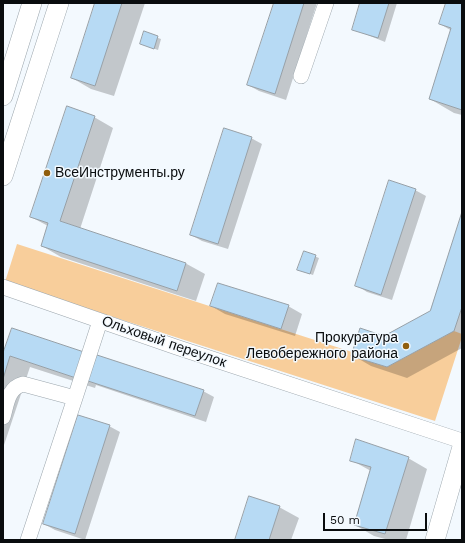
<!DOCTYPE html>
<meta charset="utf-8">
<style>
body{margin:0}
#map{position:relative;width:465px;height:543px;overflow:hidden;background:#f3f9fe;font-family:"Work Sans",sans-serif}
canvas{display:block}
.frame{position:absolute;inset:0;border:4px solid #090c0e;pointer-events:none}
.scale{position:absolute;left:323px;top:513px;width:104px;height:18px;box-sizing:border-box;border:2px solid #090c0e;border-top:0;padding-left:5px;font-size:12px;line-height:14px;white-space:nowrap;color:#090c0e;-webkit-text-stroke:3px #f3f9fe;paint-order:stroke}
</style>
<div id="map">
<canvas width="465" height="543"></canvas>
<div class="frame"></div>
<div class="scale">50 m</div>
</div>
<script>
const ctx = document.querySelector('canvas').getContext('2d');
ctx.lineJoin = 'round';
function paint(path, color) { ctx.fillStyle = color; ctx.fill(path, 'evenodd'); }
function strokePath(path, color, width, dash) { ctx.strokeStyle = color; ctx.lineWidth = width; ctx.lineCap = dash ? 'butt' : 'round'; ctx.setLineDash(dash || []); ctx.stroke(path); }
function label(font, color, halo, rows, align = 'center') {
  ctx.font = font + ' "Work Sans",sans-serif'; ctx.lineWidth = 3; ctx.setLineDash([]); ctx.textBaseline = 'middle'; ctx.strokeStyle = halo; ctx.fillStyle = color; for (const [text, x, y, turn = 0] of rows) {
    ctx.save(); ctx.translate(x, y); ctx.rotate((+turn || 0) * Math.PI / 180); ctx.textAlign = isNaN(turn) ? turn : align; if (halo) ctx.strokeText(text, 0, 0); ctx.fillText(text, 0, 0); ctx.restore();
  }
}
paint(new Path2D(`
 M17 244 352 352 351 356 387 367 454 331 462 334V337L435 421 5 282Z`), '#f8ce9b');
paint(new Path2D(`
 M97 3H145L114 96 91 89 72 78Z
 M275 3H317L286 100 259 91 248 85Z
 M361 3H397L385 42 353 29Z
 M447 3H462V115L454 113 430 99 452 31 440 24Z
 M144 33 161 39 158 50 144 45Z
 M94 117 113 128 80 229 185 263 205 274 196 301 61 257 42 246 48 226 31 217Z
 M251 138 262 144 228 249 202 241 191 235Z
 M415 190 426 196 392 300 367 292 356 285Z
 M462 215V348L407 378 371 366 352 355 431 312Z
 M304 252 319 258 313 275 301 271Z
 M211 306H288L302 314 295 336 225 314Z
 M84 353 96 360 203 391 214 397 206 422 96 385 95 388 30 367 3 448V354Z
 M109 426 120 432 85 540 55 530 44 524Z
 M408 458 427 469 406 540H389L374 536 355 525 371 471 351 460Z
 M279 507 299 518 291 540H236Z`), '#0003');
const building = new Path2D(`
 M95 3H122L95 86 71 78Z
 M274 3H304L275 94 247 85Z
 M360 3H389L378 38 352 30Z
 M446 3H462V110L429 99 451 28 439 24Z
 M144 31 158 36 154 49 140 44Z
 M67 106 95 116 60 221 186 263 177 291 41 246 48 223 30 217Z
 M224 128 252 137 218 244 190 235Z
 M389 180 416 189 381 295 355 286Z
 M462 212V307L454 331 387 367 351 356 360 328 384 336 430 311Z
 M304 251 316 255 310 274 297 270Z
 M218 283 289 305 281 329 210 306Z
 M12 328 84 352 76 378 10 356 3 379V353Z
 M97 355 204 390 195 416 88 381Z
 M78 415 110 425 75 534 43 524Z
 M356 439 409 457 385 534 354 525 371 467 350 461Z
 M249 496 280 506 269 540H235Z`);
paint(building, '#b7daf4');
strokePath(building, '#97a0a7', 1);
const minor = new Path2D(`
 M301 76 326 3
 M3 287 176 347 462 441
 M3 417C7 403 8 388 23 384L75 398 100 321
 M28 540 75 398`);
const major = new Path2D(`
 M3 96 32 3
 M3 176 59 3
 M435 540 462 447`);
strokePath(minor, '#9ca6ad', 16);
strokePath(major, '#9ca6ad', 20);
strokePath(minor, '#fff', 15);
strokePath(major, '#fff', 19);
for (const [x, y, r, color] of [
 [47,173,4,"#905e0d"],
 [406,346,4,"#905e0d"]
]) { const dot = new Path2D(); dot.arc(x, y, r, 0, 2 * Math.PI); ctx.fillStyle = color; ctx.fill(dot); strokePath(dot, '#f3f9fe', 1.5); }
label('14px', '#090c0e', '#f3f9fe', [
 ["ВсеИнструменты.ру",55,173],
 ["Прокуратура",398,338,"right"],
 ["Левобережного района",398,354,"right"]
], 'left');
label('14px', '#090c0e', '#f3f9fe', [
 ["Ольховый переулок",164,342,19]
]);
</script>
